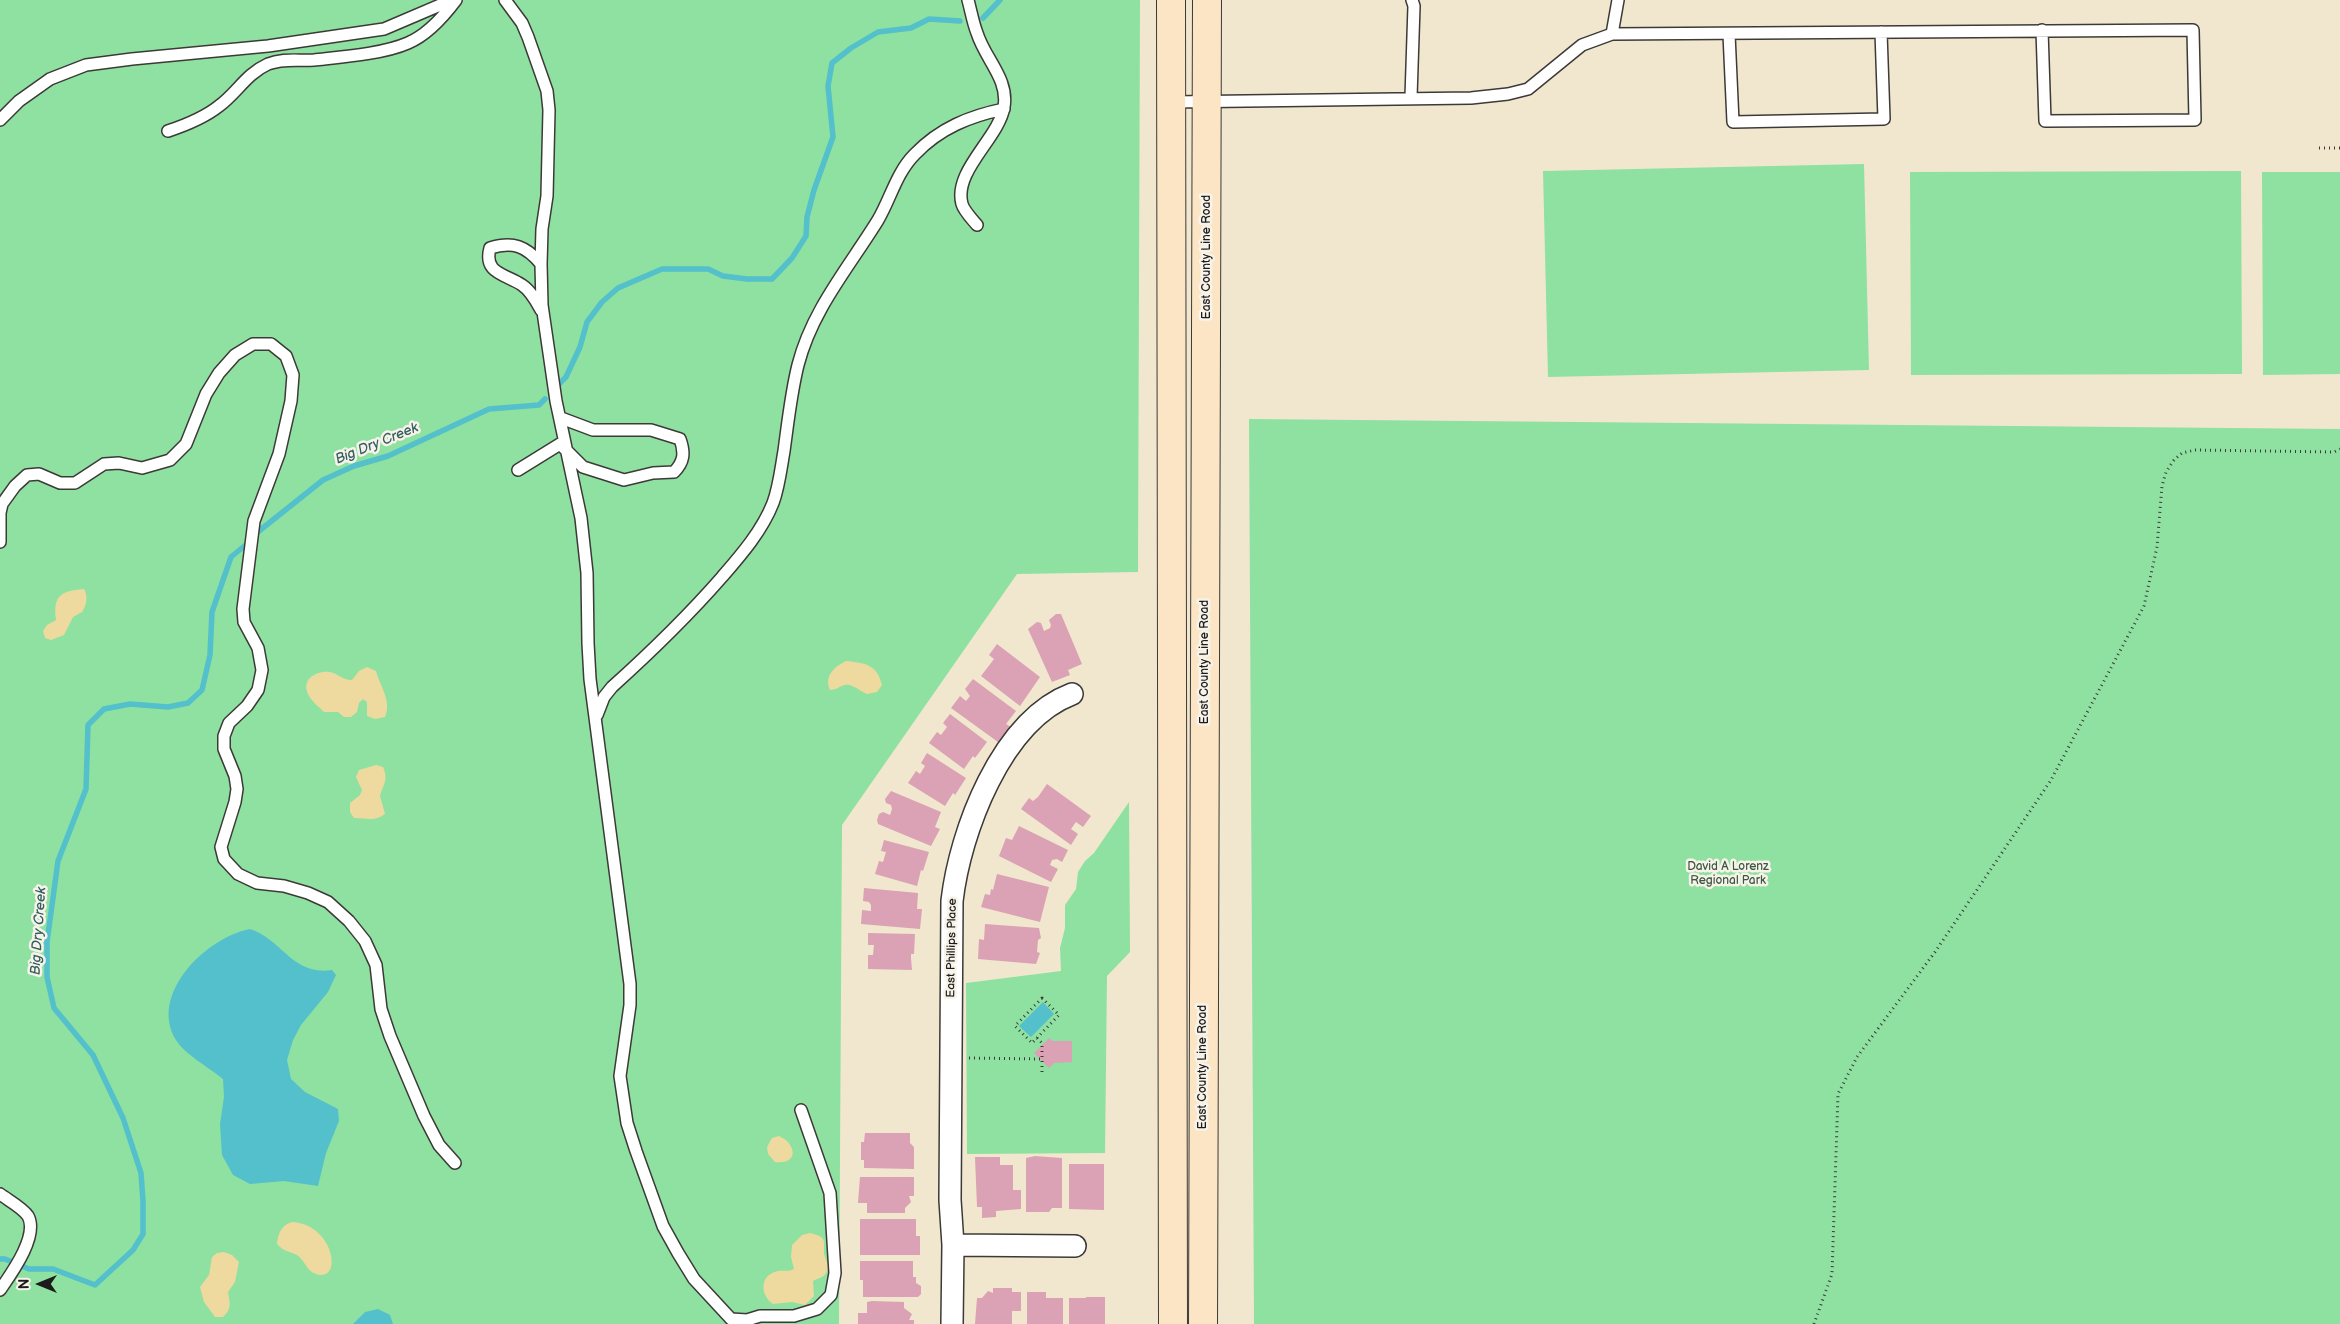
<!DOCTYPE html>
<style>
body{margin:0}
#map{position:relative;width:2340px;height:1324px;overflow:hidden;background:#f1e7ce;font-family:"Balsamiq Sans",sans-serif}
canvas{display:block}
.north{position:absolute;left:15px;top:1259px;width:50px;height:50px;-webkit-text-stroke:4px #f7f3e8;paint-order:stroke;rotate:270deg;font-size:14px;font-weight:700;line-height:20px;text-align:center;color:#1c1c1c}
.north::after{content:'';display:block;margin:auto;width:18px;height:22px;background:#1c1c1c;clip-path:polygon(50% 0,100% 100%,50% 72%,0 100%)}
</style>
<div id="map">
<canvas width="2340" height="1324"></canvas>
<div class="north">N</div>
</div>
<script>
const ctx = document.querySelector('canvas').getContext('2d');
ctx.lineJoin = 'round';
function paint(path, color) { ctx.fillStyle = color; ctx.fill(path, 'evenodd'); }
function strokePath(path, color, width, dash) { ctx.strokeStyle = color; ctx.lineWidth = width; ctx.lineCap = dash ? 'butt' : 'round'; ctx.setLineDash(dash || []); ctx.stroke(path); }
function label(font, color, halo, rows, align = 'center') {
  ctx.font = font + ' "Balsamiq Sans",sans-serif'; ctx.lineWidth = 5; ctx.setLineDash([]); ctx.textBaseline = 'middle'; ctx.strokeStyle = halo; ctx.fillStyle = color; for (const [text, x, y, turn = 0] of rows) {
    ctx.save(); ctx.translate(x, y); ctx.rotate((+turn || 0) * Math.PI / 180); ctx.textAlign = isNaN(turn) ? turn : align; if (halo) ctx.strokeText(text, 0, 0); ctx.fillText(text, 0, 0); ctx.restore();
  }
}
paint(new Path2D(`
 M0 0H1140L1138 572 1017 574 842 825 839 1324H0Z
 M1864 164 1869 370 1548 377 1543 171Z
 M2241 171 2242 374 1911 375 1910 172Z
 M2262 172H2340V374L2263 375Z
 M1249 419 2340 429V1324H1254Z
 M1129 802 1130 952 1107 976 1105 1153 967 1154 966 983 1061 971 1060 948 1065 928V905L1076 889 1078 872 1085 861 1094 853Z`), '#8ee1a1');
paint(new Path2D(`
 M84 589C88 595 87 605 82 612L73 617 64 635 51 640 45 638 43 631 47 625 56 620C53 596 60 591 84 589Z
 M846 661C865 663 877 664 882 685L877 692 867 694C861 692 852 683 845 685 839 686 837 690 830 690 824 676 834 667 846 661Z
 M367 667 376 671C380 686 392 701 385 717L375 719 367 716V702L363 699 359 703 357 712 351 717H344L338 712H324C319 707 311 701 308 694 301 679 317 670 330 672 339 674 342 680 352 680L359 671Z
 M376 765 383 767C389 781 383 784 380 796L385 814C374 822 367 818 354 818L350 812V803L360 795 362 790 356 777 359 770Z
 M779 1136C796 1143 800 1165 775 1162L768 1154 767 1147 772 1138Z
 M292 1222C334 1224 344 1283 316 1274 306 1271 305 1260 297 1255 289 1251 284 1252 277 1244 278 1234 281 1225 292 1222Z
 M810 1233C827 1237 824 1240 824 1253 825 1261 831 1265 826 1273 823 1278 818 1278 813 1281L814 1296 805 1305 792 1302 773 1304C760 1295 759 1275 778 1271 784 1270 788 1272 794 1269L791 1257 792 1245 802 1235Z
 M224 1252 232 1255 239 1262 235 1282 228 1292C230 1303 232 1309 223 1317H215L204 1302 200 1287 209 1275 212 1257 217 1253Z`), '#eeda9e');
paint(new Path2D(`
 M250 929C282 939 292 976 332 970L336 975 328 992 301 1025 293 1040 287 1060 291 1079 305 1092 338 1109 339 1121 326 1153 318 1186 284 1181 250 1184 233 1175 222 1155 220 1124 224 1097 223 1079C210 1068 184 1054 176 1040 148 994 207 937 250 929Z
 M1043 1002 1054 1014 1031 1037 1019 1026Z
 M378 1309 390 1315 393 1324H353L365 1312Z`), '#53c0cb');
strokePath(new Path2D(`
 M983 18 1000 0
 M559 384 566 377 580 347 587 322 602 302 618 288 662 269H708L723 276 747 279H772L792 258 806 236 807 217 814 190 833 137 828 86 832 63 851 48 878 32 911 28 929 19 960 21
 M259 531 323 480 354 466 388 456 489 409 539 405 545 399
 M0 1259H5L29 1269H53L95 1285 133 1250 143 1234V1201L141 1173 123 1118 93 1055 54 1008 47 977V942L58 861 86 789 88 725 104 709 130 704 168 707 188 703 202 690 210 655 212 612 231 557 248 543`), '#53c0cb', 5.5);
paint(new Path2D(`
 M1056 614H1061L1082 664 1068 670 1070 675 1052 682 1028 629 1037 622 1041 623 1044 631 1050 628 1051 625 1049 620Z
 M997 644 1040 677 1020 706 981 676 994 659 989 655Z
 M973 679 1016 711 1006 724 1011 727 998 742 951 708 960 696 966 701 970 696 965 689Z
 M950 714 987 742 975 758 973 756 964 769 929 743 937 732 941 735 947 727 943 723Z
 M927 753 966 778 955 795 953 793 945 806 908 783 916 771 920 774 925 766 921 763Z
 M1047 784 1091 816 1083 827 1076 822 1071 829 1078 834 1071 845 1021 809 1029 798 1033 801 1038 797Z
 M891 791 941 812 935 827 940 829 931 846 878 824 877 820 879 814 883 812 890 815 892 809 891 805 886 803 885 799Z
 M1019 826 1068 850 1062 862 1057 859 1052 860 1050 865 1058 869 1051 882 999 856 1006 838 1012 840Z
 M884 840 929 852 923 871 921 870 917 886 875 874 879 861 883 862 886 852 881 851Z
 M997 874 1049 887 1040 922 981 907 985 894 990 895 991 889 993 890Z
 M864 888 918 893 917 909H922L920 929 861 924 862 910 871 911V905L869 902 863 901Z
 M985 924 1039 928 1041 938 1038 940 1037 952 1040 953 1036 964 978 959 979 939 984 940Z
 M868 933 915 934 914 954H911V958L912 970 868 969V955H873L874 945H868Z
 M1049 1038 1053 1041H1072V1062L1054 1063 1049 1068 1034 1053Z
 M865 1133H910V1143L914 1147V1169L864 1168V1160H861V1142H864Z
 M1035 1156 1062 1158V1208H1052L1049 1212H1026V1158Z
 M975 1157H1000V1165H1013V1190H1021V1209L996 1211V1217L982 1218V1207H977Z
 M1069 1164H1104V1210L1069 1209Z
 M860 1177H914V1196H909L911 1202 905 1208V1213H867V1203H858Z
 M860 1219H916V1236H920V1255H860Z
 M860 1261H913V1277H916V1283L921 1286V1294L918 1297H863V1280H860Z
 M993 1288H1012V1292H1021V1311H1012V1324H975L977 1298H982L988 1291 993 1293Z
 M1027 1292H1046V1298H1063V1324H1027Z
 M1086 1297H1105V1324H1069V1298H1086Z
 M872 1301 904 1302V1308L912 1314 909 1320H914V1324H858V1313H867V1302Z`), '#dba1b4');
const lane = new Path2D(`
 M505 0 522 23 528 37 547 91 549 110 547 196 542 229 541 264 542 305 556 401 581 518 587 573 588 643 590 679 630 984V1005L620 1076 627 1123 636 1151 663 1226 678 1253 694 1279 731 1319 747 1320 760 1316H794L817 1309 831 1295 835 1273 830 1193 801 1110
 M968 0C971 11 973 23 977 33 985 59 1009 79 1004 107 999 138 953 171 962 204 964 211 972 219 977 225
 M1612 34 1618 0
 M1729 34 1733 122 1884 119 1881 32
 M1411 97 1414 6 1412 0
 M1172 102 1471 98 1508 94 1528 89 1582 45 1612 34 2193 30 2195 120 2045 121 2042 30
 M0 120 19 101 50 79 86 65 132 59 268 46 384 29 452 0
 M168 131C186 125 204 118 219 106 237 93 246 74 268 64 283 58 298 61 314 60 341 57 383 54 408 43 427 35 444 16 456 0
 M541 264C526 246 513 241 490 248 483 274 506 274 522 285 531 291 536 301 541 310
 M518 470 560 444 583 467 624 480 653 473 674 472C684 462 685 453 680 439L651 430H593L561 418
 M0 513 2 504 15 486 27 475 39 474 60 483H75L104 464 119 463 142 468 170 460 186 444 206 394 219 373 235 355 253 344H271L286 356 293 375 291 401 279 454 254 521 243 609 244 622 258 648 262 670 258 690 247 706 229 723 224 736V749L235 776 237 789 235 802 221 847 224 859 238 874 257 883 284 886 308 893 328 902 349 921 365 941 376 965 381 1009 390 1036 424 1116 439 1145 455 1163
 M0 514V542
 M597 715 604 697 612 687C652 651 687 617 722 577 741 555 762 531 773 503 779 487 781 468 784 451 788 422 791 393 798 365 812 310 849 267 878 220 891 198 896 173 915 154 940 128 970 116 1004 109
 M0 1194C8 1200 23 1208 28 1216 39 1236 11 1274 0 1290`);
const street = new Path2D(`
 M953 1245 1075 1246
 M952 1324 953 1245 950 1200 952 901C960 832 1001 721 1072 694`);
const secondary = new Path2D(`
 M1171 0 1173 1324
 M1203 1324 1207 0`);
strokePath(lane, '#3c3a37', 14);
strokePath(street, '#3c3a37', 24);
strokePath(secondary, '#3c3a37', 30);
strokePath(new Path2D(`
 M2319 148H2340
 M1042 998 1059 1015 1032 1043 1015 1026Z
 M1037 1038 1042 1043V1076
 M969 1058 1042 1059
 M1814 1324 1832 1274 1838 1094 1857 1057 1935 952 2051 780 2144 606 2157 547 2162 486 2166 472 2174 460 2182 453 2195 450 2334 452 2340 449`), '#3c3a37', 3, [1, 4]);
strokePath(lane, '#fff', 11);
strokePath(street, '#fff', 21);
strokePath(secondary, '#fce5c4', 28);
label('12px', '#1c1c1c', '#f7f3e8', [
 ["East County Line Road",1207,257,-90],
 ["East County Line Road",1205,662,-90],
 ["East Phillips Place",952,948,-89],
 ["East County Line Road",1203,1067,-90]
]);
label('12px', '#3e5744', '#f7f3e8', [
 ["David A Lorenz",1728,867],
 ["Regional Park",1728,881]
]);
label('italic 14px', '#325e62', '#f7f3e8', [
 ["Big Dry Creek",377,444,-22],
 ["Big Dry Creek",39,931,-86]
]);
</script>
